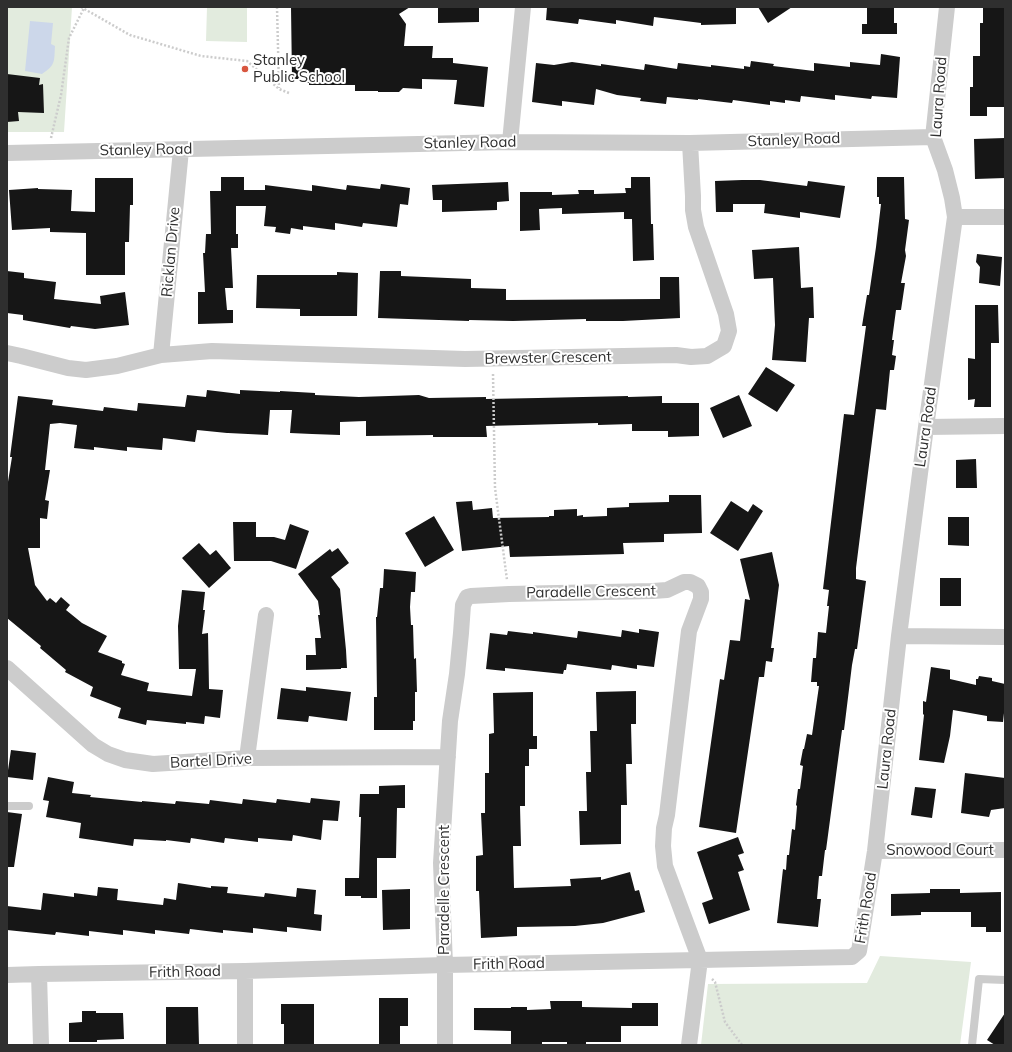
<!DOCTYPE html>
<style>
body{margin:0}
#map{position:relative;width:1012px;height:1052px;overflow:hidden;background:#fff;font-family:Mulish,sans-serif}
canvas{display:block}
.frame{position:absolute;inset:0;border:8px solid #2f2f2f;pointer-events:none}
</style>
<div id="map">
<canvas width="1012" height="1052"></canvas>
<div class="frame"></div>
</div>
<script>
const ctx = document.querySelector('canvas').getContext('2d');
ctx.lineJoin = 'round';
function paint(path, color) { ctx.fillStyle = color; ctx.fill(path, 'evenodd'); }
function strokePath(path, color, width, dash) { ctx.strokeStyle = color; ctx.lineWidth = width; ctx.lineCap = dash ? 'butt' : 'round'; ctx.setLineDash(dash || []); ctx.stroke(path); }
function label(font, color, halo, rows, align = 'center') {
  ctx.font = font + ' Mulish,sans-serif'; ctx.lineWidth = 4; ctx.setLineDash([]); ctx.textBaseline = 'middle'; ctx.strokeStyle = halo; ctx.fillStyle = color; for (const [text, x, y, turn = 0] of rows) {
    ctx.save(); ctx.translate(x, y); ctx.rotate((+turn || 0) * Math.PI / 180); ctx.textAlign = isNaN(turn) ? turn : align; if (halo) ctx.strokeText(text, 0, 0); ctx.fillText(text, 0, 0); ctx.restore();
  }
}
paint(new Path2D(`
 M7 7H72L64 132H7Z
 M207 7H247V42L206 41Z
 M880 956 971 962 960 1045H701L708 984 867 983Z`), '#e2ebde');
paint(new Path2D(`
 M30 21 53 23 51 44 55 46C54 61 56 65 42 74L25 71Z`), '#ccd7ea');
paint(new Path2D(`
 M291 7H410L399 14 406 24 404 46H433L432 58H453V63L488 67 484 107 454 104 457 80 422 79V89L403 88 399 92H378V91H355V85H309V83H304V79H292Z
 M438 7H479V22L438 23Z
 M547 7H736V24L701 25V23L654 17 653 26 616 20V24L579 19 578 24 546 20Z
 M758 7H792L768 23Z
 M867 7H894V23H897V34H862V24H867Z
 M983 7H1005V107H987V116H970V87H973V56H980V23H983Z
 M881 54 900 57 897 98 872 96 871 99 835 95V100L801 96 800 102 785 100V103L770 101V105L733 100 732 103 698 99V100L667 97 666 104 640 101 641 98 617 95 596 89 594 105 562 101V106L532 102 536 63 554 65 572 62 601 66V64L644 70 645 64 677 69 678 63 711 67V65L744 69V66L750 67 751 61 774 64 773 66 814 71V63L850 67V62L880 65Z
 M7 74 40 78 39 85 43 84 44 113 18 112 19 121 7 122Z
 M1005 138V178L975 179 974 139Z
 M221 177H244V190H265V185L312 191V185L346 190 347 185 380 189 381 184 410 188 408 205 400 204 397 227 363 223 362 227 335 223V230L303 226V230L291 228 290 234 275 232 276 227 264 226 266 206H236V234H238V248H231L233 288H225L227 310H233V323L198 324V292H205L203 253H205L206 234H211L210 191H221Z
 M631 177H650L651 224H653L654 260 633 261 632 219H624V212L562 214V208L539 209 540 230 520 231V192H552V195L579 194 578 190H594V194L626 193 625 188H631Z
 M877 177H904L905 219 909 220 905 250 906 256 901 283H905L901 310H896L892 340H894L892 355 896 356 894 370H890L886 410 876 409 856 568V579L866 581 857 649H855L852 665 844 730H842L826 850H825L822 876H819L817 899H821L818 927 777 923 783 869 786 870 787 855H789L792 829 795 830 797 806 796 805 798 789H800L803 766 800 765 803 749H804L807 734 812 735 819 686H817V682H811L813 658H816L818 632 826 633 829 606H827L829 590 823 589 844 414 854 415 866 326H862L867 295H869L876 247 881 204H879V197H877Z
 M95 178H133V205H130L129 242H125V275H86V233L50 232V228L12 230 9 190 38 188V189L72 190 71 211 95 212Z
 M742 180H760L807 186 808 181 845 186 840 218 800 212V218L764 213 765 204H733V212H716L715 181Z
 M508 182 509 201 497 202V210L442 212V200H433L432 185Z
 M799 247 801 288 813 287 814 318H809L806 362 772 360 775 325 773 278 754 279 752 250Z
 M977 254 1002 257 1000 286 979 283 980 267 976 262Z
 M7 271 24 273V278L56 282 54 299 101 304 100 296 125 292 129 325 95 329 71 326 70 328 23 320V315L7 313Z
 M380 271H401V276L471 279V288L506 289V300L660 299V277H679L680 318 623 321H586V319L513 321 469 320V321L378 318Z
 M337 272 358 273 357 316H300V309L256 308 257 275H337Z
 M975 305H998L999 343H991V407H974L975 399 968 400V358L975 359Z
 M766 367 795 385 777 412 748 394Z
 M207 390 240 394V390L280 392V391L315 393V395L359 397 419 395 429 398 486 397V399L538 398 628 396V397L662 396V403H699V436L668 437V431H632V424L598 425V423L486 426 487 437H433V435L366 436V421L340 422V435L312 434 290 433 292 410H270L268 435 228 433H227L197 430 195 442 163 438 162 450 127 447V451L94 447V450L74 448 77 425 60 423 50 424 45 470H50L45 500 49 501 47 519 40 518V548H28L35 585 47 601 50 598 56 603 61 597 70 605 66 610 82 623 107 636 98 652 122 661V663L125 664 121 675 149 683 147 691 192 696 196 669H179L178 626 182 590 205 592 203 610H205L202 634 208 633 209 689 223 690 220 718 205 716 204 724 186 722V724L147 720 146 725 118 718 121 708 90 696 93 687 65 672 66 670 40 648 41 646 7 618V488L12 457H10L18 396 53 400 52 405 103 411 104 407 137 411 138 403 185 407 187 395 206 397Z
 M739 395 752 426 723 438 710 408Z
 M976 459 977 488H956V460Z
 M669 495H701L702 533 664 534V542L623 543 624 554 510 557 509 546 462 551 456 502 472 501 473 510 492 508 493 518 549 517V516H554V510L577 509V516L583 515V517L607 516V508L629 507V503L669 502Z
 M731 501 748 512 753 504 763 511 738 551 710 533Z
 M434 516 454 550 425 567 405 533Z
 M948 517H969V546L948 545Z
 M233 522H256V537H274L285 540 290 524 309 531 296 569 271 561H234Z
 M199 543 210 555 216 550 231 568 209 588 182 558Z
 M338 548 349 563 331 577 340 589 346 650 347 668H341V669L306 670V655H316L315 638H321L318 615H320L318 601 298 574 330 549 332 552Z
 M772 552 779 585 771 648H774L772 662 766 661 764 677H759L736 833 699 827 720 679 724 680 730 640 740 641 745 599 750 600 740 559Z
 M384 569 416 572 415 592H411L410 607 411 625H413L414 659 416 658 417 692H415V721H413V730H374V697H377L376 617H377L380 588H383Z
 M940 578H961V606H940Z
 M639 629 659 632 654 667 637 665V669L612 665 611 670 567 664 566 670H564L563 674 505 668V671L486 669 490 633 507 635 508 631 533 634V632L577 638 578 631 621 637 622 630 639 633Z
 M931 667 950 670V679L976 685V679H978L979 676 992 678V681L1005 684V704L1003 722 987 721V716L953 710 950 736 944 763 919 760 924 715 923 714V701L926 702Z
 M306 687 351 692 347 721 309 716 308 722 277 719 281 688 306 691Z
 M636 691V724H631L632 764H626L627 805H621V844L580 845 579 811H587L586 772H591L590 731H597L596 692Z
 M533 692V736H537V749H529V766H525V806H520L521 846H513L514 888 571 886 570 879 601 877V880L630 872 635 891 639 890 645 912 603 923 575 926 517 927V936L481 938 479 891H476V856L483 855 481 813H485V773H489V734L494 733 493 693Z
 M11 750 36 753 33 780 7 777Z
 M965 773 1005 778V808L991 810 989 817 961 813Z
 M48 777 74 782 72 793 91 795 90 797 142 802V801L175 804 176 801 209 804 210 800 242 804 243 799 276 803 277 799 310 803 311 798 340 801 338 821 323 820 321 840 293 835 292 841 258 838V842L225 838 224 843 191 838 190 843 166 840V841L134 839 133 846 79 838 81 823 46 817 49 801 43 800Z
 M405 785V808H397L396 858H377V898H361V896H345V878H359L361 817H359L360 794H379V786Z
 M915 787 936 789 932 818 911 815Z
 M7 812 22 814 14 867H7Z
 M738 837 744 853 738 855 744 870 738 872 750 910 709 924 702 903 713 899 697 852Z
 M178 883 211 888V886L228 887 227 893 264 897 265 893 296 897 297 888 316 890 314 914 322 915 321 931 287 927V932L253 928V933L223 930V933L190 929 189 934 155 930V934L123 930V935L89 931V936L56 932 55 935 7 930V906L41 910 43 893 74 897V893L97 896 98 887 118 889 117 900 163 905 164 898 176 900Z
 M410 889V929L383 930 382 890Z
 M930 889H960V893L1001 892V932H986V927H971V912H921V915L891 916V894L930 893Z
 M379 998H408V1026H400V1045H379Z
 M550 1001H582V1007L632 1008V1003H658V1026H621V1042H586V1045H567V1042H542V1045L511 1044V1031L474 1030V1008H511V1007H527V1010L551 1009Z
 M281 1004H314V1045H284V1024H281Z
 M166 1007H198L199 1045H166Z
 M82 1011H96V1013H123L124 1039 97 1040V1042H69V1023L82 1022Z
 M1005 1013V1045H995L987 1040Z`), '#161616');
strokePath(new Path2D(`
 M81 7 130 35 201 56 247 61 279 89 289 93
 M277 7 279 88
 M51 138 61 95 69 38 84 8
 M493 374 495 488 507 580
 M712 979 715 982 725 1022 742 1045`), '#ccc', 2.5, [2, 2]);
strokePath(new Path2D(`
 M7 806H29
 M972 1045 979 979 1005 980`), '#ccc', 8);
strokePath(new Path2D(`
 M510 142 523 7
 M7 153 510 142 690 143 933 137
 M955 217H1005
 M7 353 21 356 68 368 86 370 117 366 161 355 212 351 465 359 676 355 691 357 707 356 724 346 729 331 726 314 696 227 693 210V196L690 143
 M161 355 181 150
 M926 427 1005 426
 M899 636 1005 637
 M7 668 93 745 108 754 125 760 153 764 247 758 448 757
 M247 758 266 615
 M875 851 1005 850
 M245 971V1045
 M39 974 41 1045
 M7 975 39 974 245 971 445 965 852 957 859 951 875 851 899 636 926 427 955 217 952 198 945 170 933 137 947 7
 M445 1045V965L441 863 450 721 457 674 461 633 463 605 467 597 471 596 509 594 653 591 667 590 684 582H690L698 586 701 592V599L689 631 667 815 664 828 663 846 665 866 700 960 689 1045`), '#ccc', 16);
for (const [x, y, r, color] of [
 [245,69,4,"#d8563f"]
]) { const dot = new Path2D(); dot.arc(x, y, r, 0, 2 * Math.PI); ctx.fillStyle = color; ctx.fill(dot); strokePath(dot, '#fff', 1.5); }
label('15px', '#2f2f2f', '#fff', [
 ["Stanley",253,60],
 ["Public School",253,77]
], 'left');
label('15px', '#2f2f2f', '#fff', [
 ["Laura Road",939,97,-86],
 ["Stanley Road",794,140,-2],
 ["Stanley Road",470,143,-1],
 ["Stanley Road",146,150,-1],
 ["Ricklan Drive",171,252,-85],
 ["Brewster Crescent",548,358,-1],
 ["Laura Road",926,427,-82],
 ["Paradelle Crescent",591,592,-1],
 ["Laura Road",887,749,-84],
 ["Bartel Drive",211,761,-3],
 ["Snowood Court",940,850],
 ["Paradelle Crescent",444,890,-90],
 ["Frith Road",866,908,-81],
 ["Frith Road",509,964,-1],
 ["Frith Road",185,972,-1]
]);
</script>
